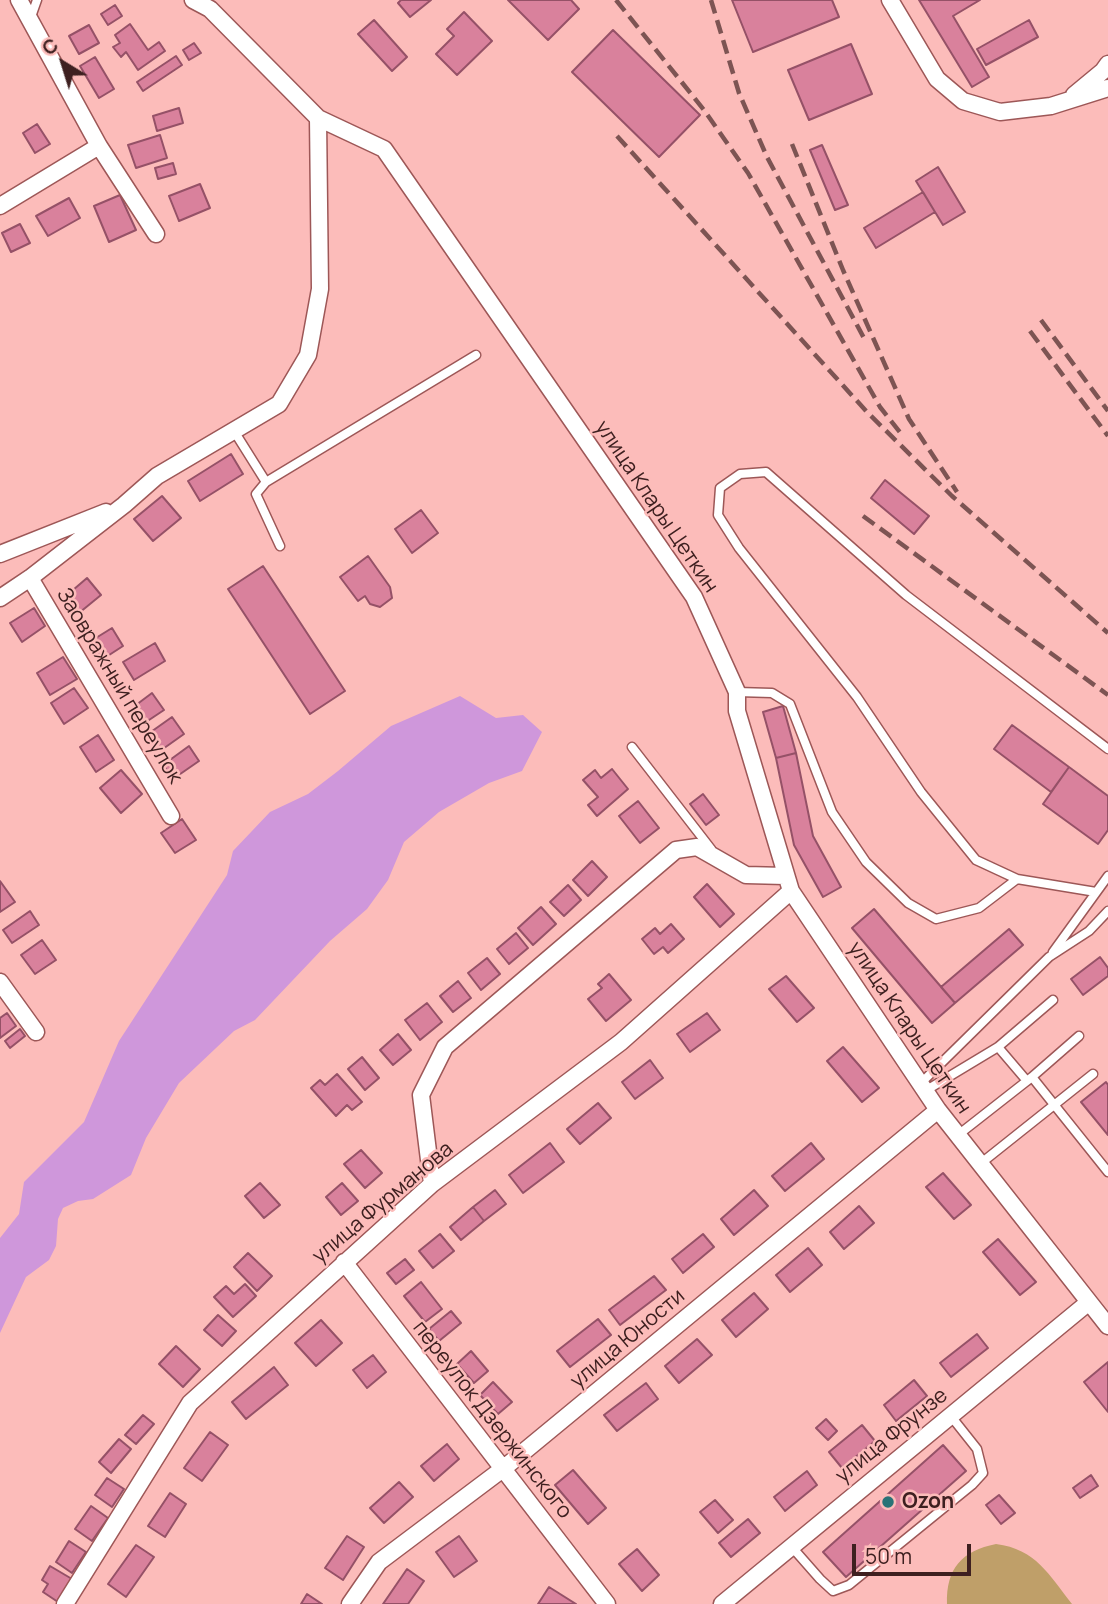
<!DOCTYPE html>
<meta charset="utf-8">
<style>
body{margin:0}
#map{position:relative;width:1108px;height:1604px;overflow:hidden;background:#fcbcba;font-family:Manrope,sans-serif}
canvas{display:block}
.north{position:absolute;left:28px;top:28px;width:70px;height:70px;-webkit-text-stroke:5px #fcbcba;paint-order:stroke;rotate:322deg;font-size:19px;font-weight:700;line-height:28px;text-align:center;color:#3e2020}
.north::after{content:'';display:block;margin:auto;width:24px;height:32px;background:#3e2020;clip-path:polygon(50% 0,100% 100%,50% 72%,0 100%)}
.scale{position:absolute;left:852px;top:1544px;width:119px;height:32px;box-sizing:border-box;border:4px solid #3e2020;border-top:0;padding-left:9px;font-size:21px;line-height:24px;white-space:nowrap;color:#3e2020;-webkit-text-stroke:5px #fcbcba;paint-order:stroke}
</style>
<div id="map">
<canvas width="1108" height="1604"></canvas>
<div class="north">С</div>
<div class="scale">50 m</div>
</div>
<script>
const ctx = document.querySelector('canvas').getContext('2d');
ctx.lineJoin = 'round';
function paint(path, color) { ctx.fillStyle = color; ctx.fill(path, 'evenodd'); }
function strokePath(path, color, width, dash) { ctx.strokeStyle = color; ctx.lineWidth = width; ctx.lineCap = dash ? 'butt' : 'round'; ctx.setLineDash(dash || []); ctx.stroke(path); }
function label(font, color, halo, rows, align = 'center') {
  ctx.font = font + ' Manrope,sans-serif'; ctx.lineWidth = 5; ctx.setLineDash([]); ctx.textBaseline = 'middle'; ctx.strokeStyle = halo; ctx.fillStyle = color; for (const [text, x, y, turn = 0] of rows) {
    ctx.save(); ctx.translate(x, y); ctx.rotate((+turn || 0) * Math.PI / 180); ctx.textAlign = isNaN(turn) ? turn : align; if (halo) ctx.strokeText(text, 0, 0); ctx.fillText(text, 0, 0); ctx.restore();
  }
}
paint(new Path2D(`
 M996 1544C1036 1549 1049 1575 1072 1604H947C946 1568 962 1551 996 1544Z`), '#bf9f69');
paint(new Path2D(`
 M460 696 496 718 523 715 542 732 522 771 489 783 439 812 404 842 388 880 367 909 330 941 255 1020 234 1031 179 1083 146 1138 131 1175 93 1199 78 1201 63 1208 58 1219 56 1246 49 1260 26 1277 0 1333V1238L19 1214 24 1182 84 1122 119 1041 227 875 233 851 270 812 308 794 338 771 391 726Z`), '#cf97db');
const building = new Path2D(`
 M401 0H431L410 17 398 3Z
 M508 0H571L579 9 548 40Z
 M732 0H832L839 17 753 52Z
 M919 0H980L953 16 989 77 972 87Z
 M115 5 122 16 108 25 101 14Z
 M464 12 492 41 457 75 436 54 454 36 447 29Z
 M374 20 407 57 392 71 358 34Z
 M1029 20 1038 37 986 65 977 49Z
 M130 24 148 50 159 42 165 51 138 70 126 52 121 57 113 47 120 43 115 35Z
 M89 25 99 43 79 54 69 36Z
 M613 30 700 115 659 157 572 72Z
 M194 43 201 53 189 60 183 50Z
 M851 44 872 94 809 120 788 70Z
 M176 56 182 65 143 91 137 82Z
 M95 57 114 89 99 98 80 66Z
 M179 108 183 123 157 131 153 116Z
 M37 124 50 144 35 153 23 133Z
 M160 135 167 158 136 168 128 145Z
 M822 145 848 205 835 210 810 150Z
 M173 163 176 174 158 179 155 168Z
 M938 167 965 212 943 225 916 181Z
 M200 184 210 208 179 221 169 196Z
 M923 192 935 212 876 248 864 228Z
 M120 195 136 230 109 242 94 206Z
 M69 198 80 218 48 236 36 216Z
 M20 224 30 243 11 252 2 233Z
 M231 454 243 474 200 501 188 481Z
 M885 480 929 516 914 534 871 498Z
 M162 496 181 518 153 541 134 519Z
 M421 510 438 533 412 553 395 529Z
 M368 556 390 587 392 598 380 607 370 604 365 596 358 601 340 577Z
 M263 566 345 691 310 714 228 589Z
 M87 578 101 595 79 613 66 596Z
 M34 608 45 626 22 642 10 623Z
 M112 628 123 646 103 659 91 641Z
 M155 643 165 661 134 680 123 662Z
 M63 657 77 679 50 695 37 673Z
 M74 688 88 708 64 724 51 703Z
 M152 693 164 710 143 724 132 708Z
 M783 706 796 753 776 758 763 712Z
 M172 717 184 734 160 751 148 734Z
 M1012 725 1069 767 1051 792 994 749Z
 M98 735 114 760 96 772 80 747Z
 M189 746 199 761 173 779 163 765Z
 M796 753 813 836 841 887 823 897 794 845 776 758Z
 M1069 767 1108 796V830L1098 844 1043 804Z
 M612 769 628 789 597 816 588 805 598 797 583 780 595 770 601 778Z
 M121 770 142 794 121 813 100 788Z
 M703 794 719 815 706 825 690 804Z
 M638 801 659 828 640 843 619 816Z
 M182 819 196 840 175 853 161 833Z
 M592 861 607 877 588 896 573 880Z
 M0 881 15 902 0 912Z
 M707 884 734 914 720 927 694 897Z
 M568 885 581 900 564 916 550 902Z
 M541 907 556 924 533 945 518 928Z
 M874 909 955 1003 932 1023 852 928Z
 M30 911 39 925 12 943 3 930Z
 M671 924 684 939 668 953 663 947 654 954 642 939 655 928 660 934Z
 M1009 929 1023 945 955 1003 941 987Z
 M516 933 528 948 509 964 497 949Z
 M42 940 56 960 35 974 21 955Z
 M1100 957 1108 968V976L1083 995 1071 979Z
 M487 958 500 974 481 990 468 973Z
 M609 974 631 1000 606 1021 588 999 602 988 598 984Z
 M786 976 814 1008 797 1022 769 989Z
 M458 981 471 998 453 1012 440 996Z
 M427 1003 442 1022 420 1040 405 1020Z
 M7 1013 16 1026 0 1038V1018Z
 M707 1013 720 1030 690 1052 677 1034Z
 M20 1029 25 1036 10 1048 5 1041Z
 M398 1034 411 1050 393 1065 380 1050Z
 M843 1047 879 1088 862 1102 827 1061Z
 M362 1057 379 1078 365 1090 348 1069Z
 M650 1060 663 1078 635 1099 622 1082Z
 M337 1074 362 1102 352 1110 347 1105 336 1116 311 1088 320 1080 325 1085Z
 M1106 1082 1108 1085V1135L1081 1102Z
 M598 1103 611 1118 580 1144 567 1129Z
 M550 1143 564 1162 523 1193 509 1175Z
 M811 1143 824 1159 785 1191 772 1176Z
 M361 1150 382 1173 365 1188 344 1164Z
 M943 1173 971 1205 954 1219 926 1187Z
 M260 1183 280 1205 264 1218 245 1196Z
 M342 1183 358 1201 341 1215 326 1197Z
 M495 1190 506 1204 484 1221 473 1207Z
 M754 1190 768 1206 734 1235 721 1219Z
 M859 1206 874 1223 844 1249 830 1232Z
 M473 1207 484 1221 461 1240 450 1227Z
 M440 1234 454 1251 433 1268 419 1251Z
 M703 1234 714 1247 683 1273 672 1259Z
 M998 1239 1036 1282 1020 1295 983 1252Z
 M808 1248 822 1265 790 1292 776 1275Z
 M248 1253 272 1276 257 1291 234 1267Z
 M405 1259 414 1270 396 1284 387 1273Z
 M654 1276 666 1290 620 1325 609 1310Z
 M421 1282 442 1309 425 1322 404 1296Z
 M245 1284 256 1296 233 1317 214 1297 226 1286 234 1294Z
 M754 1293 768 1309 736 1337 722 1320Z
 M451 1311 461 1323 439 1341 429 1329Z
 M218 1315 236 1331 222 1346 204 1330Z
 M598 1319 611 1335 570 1367 557 1351Z
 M321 1320 342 1343 316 1366 295 1343Z
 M977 1334 988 1348 951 1377 940 1363Z
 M697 1339 712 1355 679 1383 665 1366Z
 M176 1346 200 1369 183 1387 159 1364Z
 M471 1351 488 1371 474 1383 457 1364Z
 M373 1355 386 1372 367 1388 353 1370Z
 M1108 1362V1412L1084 1382Z
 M274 1367 288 1385 246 1419 232 1402Z
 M914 1380 927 1396 896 1421 884 1405Z
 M493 1382 512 1402 498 1414 480 1395Z
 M646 1383 658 1399 617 1431 604 1415Z
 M143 1415 154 1424 136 1444 125 1435Z
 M826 1419 837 1431 828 1440 816 1428Z
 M862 1425 875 1441 842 1468 829 1452Z
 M210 1432 228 1445 202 1481 184 1468Z
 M119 1439 131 1449 111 1473 99 1462Z
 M447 1444 459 1459 434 1481 421 1466Z
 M943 1445 966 1471 846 1577 823 1552Z
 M573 1470 606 1508 588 1524 555 1485Z
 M807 1471 817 1485 785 1511 774 1497Z
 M1091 1475 1098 1486 1080 1498 1073 1488Z
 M107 1478 124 1489 112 1507 95 1495Z
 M399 1482 413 1497 384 1523 370 1508Z
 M170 1493 186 1504 165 1537 148 1526Z
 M999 1495 1015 1513 1001 1524 986 1505Z
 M715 1500 733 1520 718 1533 700 1512Z
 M91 1506 108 1518 92 1541 75 1529Z
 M748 1519 760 1533 731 1557 719 1543Z
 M347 1536 364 1547 343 1580 325 1568Z
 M459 1536 477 1561 454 1577 436 1552Z
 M69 1541 86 1552 72 1573 56 1562Z
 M136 1545 154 1557 126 1597 108 1584Z
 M637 1549 659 1575 642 1591 619 1564Z
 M50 1566 72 1579 58 1602 43 1592 48 1584 42 1580Z
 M407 1569 424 1581 408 1604H383Z
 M549 1587 576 1604H538Z
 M307 1594 322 1604H301Z`);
paint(building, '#d9819c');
strokePath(building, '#955167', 2);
const service = new Path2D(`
 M31 17 37 0
 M234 431 266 482 256 494 280 546
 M266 482 476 355
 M737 692 772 693 790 704 832 812 866 862 908 903 936 919 979 908 1017 879
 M632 747 711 849
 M1096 892 1017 879 976 860 921 792 857 697 739 548 718 515 720 488 740 474 766 472 906 595 1108 749
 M1053 952 1108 876
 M998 1047 1027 1081
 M1032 1077 1108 1172
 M920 1084 1049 957 1089 931 1108 911
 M925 1091 998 1047 1053 1000
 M958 1135 1032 1077 1079 1036
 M980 1164 1093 1074
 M791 1546 820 1579 833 1591 849 1585 972 1485 983 1473 977 1449 950 1415`);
const minor = new Path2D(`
 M19 0 99 146 156 234
 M193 0 210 9 318 118 384 149 694 597 737 692V711L791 891 938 1110 1108 1326
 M890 0 937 79 963 101 1000 112 1051 106 1108 88
 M1074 95 1103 71 1108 64
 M0 206 99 146
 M0 554 106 512
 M30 578 171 816
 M0 598 30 578 124 505 157 476 279 404 308 355 320 289 318 118
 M0 982 36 1032
 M432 1184 421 1095 445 1047 676 850 697 847 746 875 785 876
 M344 1262 607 1604
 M65 1604 190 1403 432 1184 621 1042 791 891
 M350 1604 379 1562 504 1468 938 1110
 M722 1604 1089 1302`);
strokePath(service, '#9d5757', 11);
strokePath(minor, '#9d5757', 19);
strokePath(service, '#fff', 8);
strokePath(minor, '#fff', 16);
strokePath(new Path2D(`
 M616 0 704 110 748 173 880 407 903 436
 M711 0 739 93 767 157 865 340
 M617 136 867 412 952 496 1108 633
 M792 144 843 270 909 419 957 492
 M1041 320 1108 411
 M1030 331 1108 436
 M863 516 1108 695`), '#7d5453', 4.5, [14, 7]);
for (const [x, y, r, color] of [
 [888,1502,7,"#297377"]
]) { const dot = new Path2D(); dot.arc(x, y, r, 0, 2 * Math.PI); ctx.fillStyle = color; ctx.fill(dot); strokePath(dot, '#fcbcba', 2.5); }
label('21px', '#3e2020', '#fcbcba', [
 ["улица Клары Цеткин",656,507,56],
 ["Заовражный переулок",119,686,59],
 ["улица Клары Цеткин",909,1028,56],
 ["улица Фурманова",383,1203,-40],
 ["улица Юности",628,1339,-40],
 ["переулок Дзержинского",492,1420,52],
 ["улица Фрунзе",892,1436,-39]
]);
label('bold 21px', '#3e2020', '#fcbcba', [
 ["Ozon",902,1502]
], 'left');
</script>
